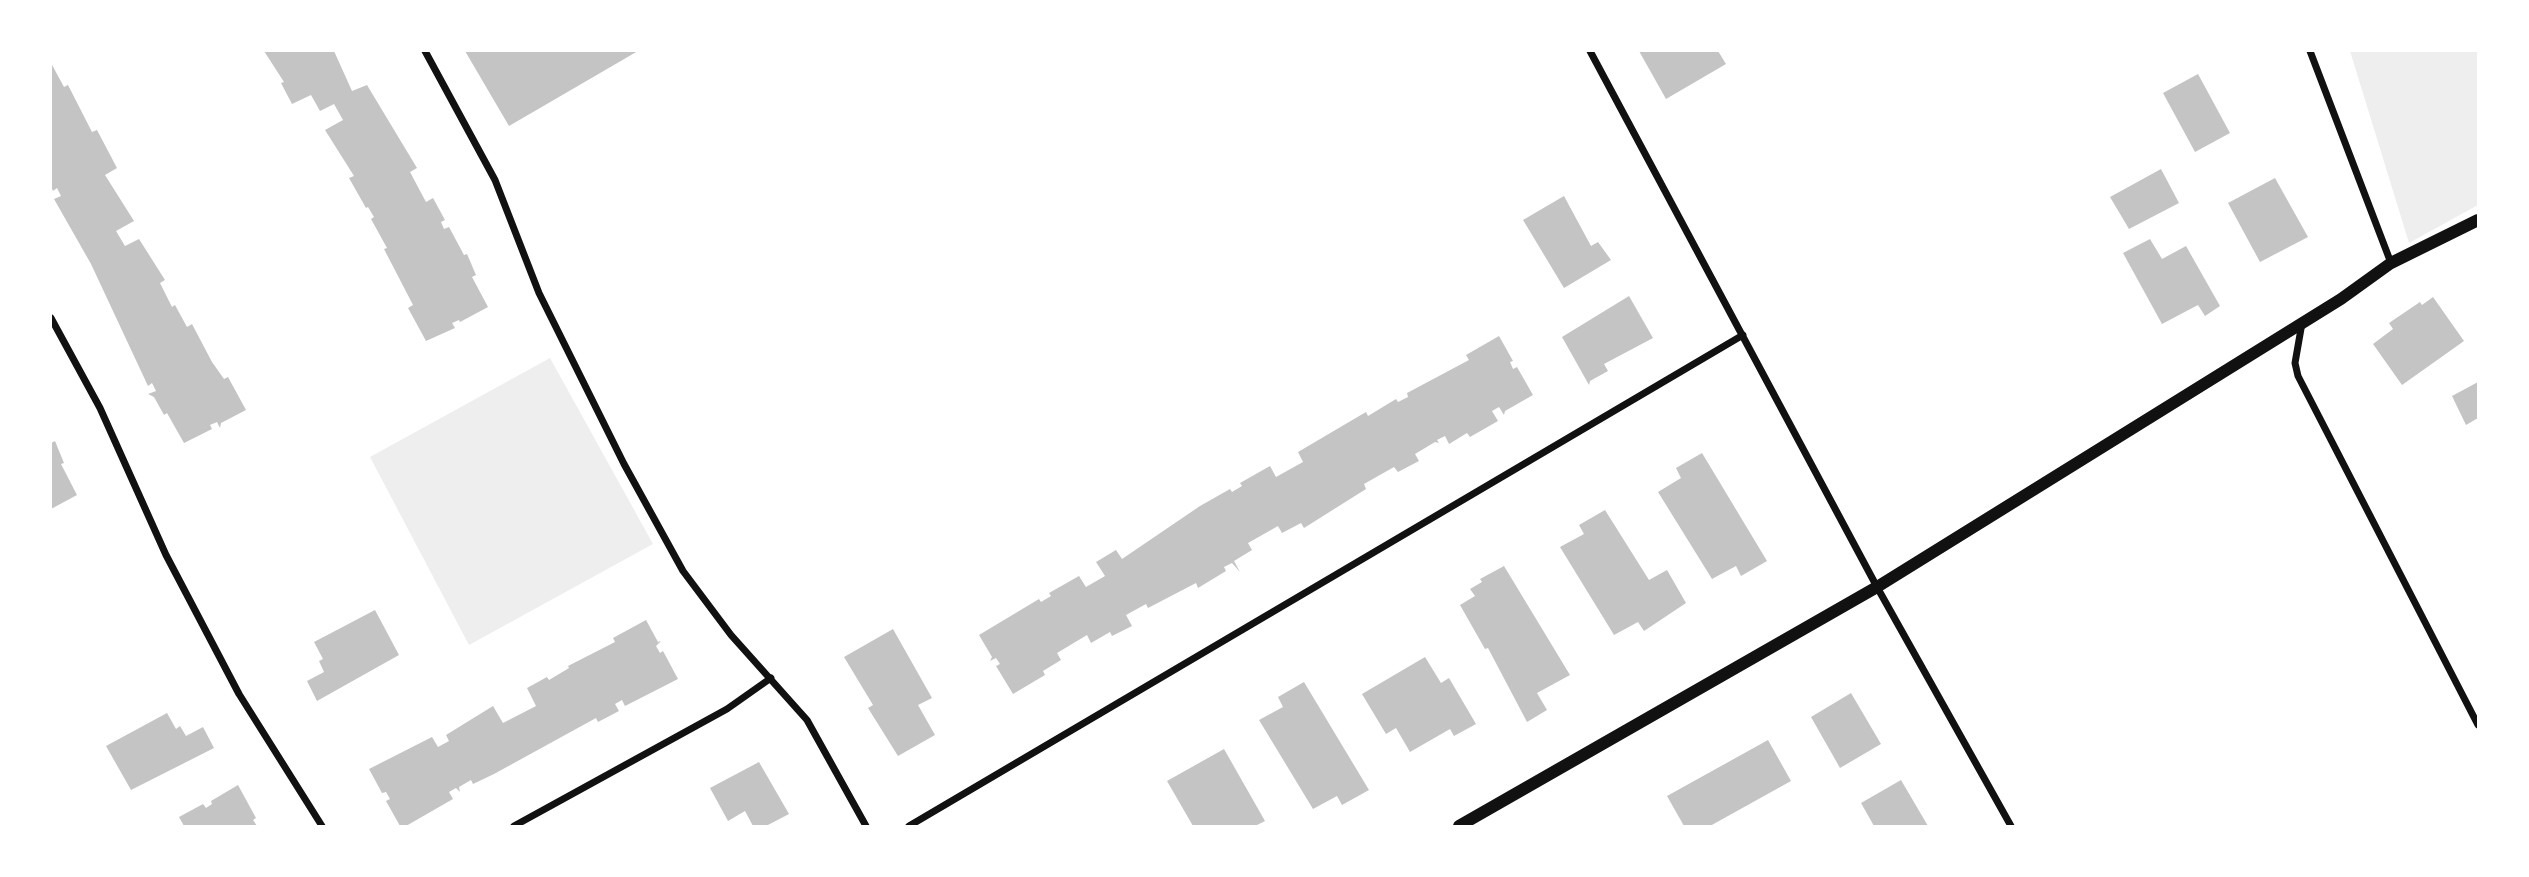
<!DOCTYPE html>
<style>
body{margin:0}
#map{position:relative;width:2529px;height:877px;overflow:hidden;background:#fff;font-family:"Varela Round",sans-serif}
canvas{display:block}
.frame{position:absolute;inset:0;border:52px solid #fff;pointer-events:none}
</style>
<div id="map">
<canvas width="2529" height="877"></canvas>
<div class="frame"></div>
</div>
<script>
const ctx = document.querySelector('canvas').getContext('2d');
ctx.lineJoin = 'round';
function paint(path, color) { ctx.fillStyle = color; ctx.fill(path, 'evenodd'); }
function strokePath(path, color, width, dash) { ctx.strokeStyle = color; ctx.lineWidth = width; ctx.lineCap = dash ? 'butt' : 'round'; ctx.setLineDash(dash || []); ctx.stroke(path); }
paint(new Path2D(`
 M2350 51H2478V205L2409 243Z
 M550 358 653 544 469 645 370 457Z`), '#eee');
paint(new Path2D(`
 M264 51H334L352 91 367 85 417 168 410 172 426 202 433 198 445 220 441 222 444 229 449 227 464 255 467 254 476 275 472 277 488 307 460 322 459 320 452 323 455 328 426 341 408 308 413 305 384 249 387 248 371 219 374 217 368 207 366 208 349 178 354 176 325 130 343 120 334 104 320 111 311 95 292 104 281 83 284 82Z
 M465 51H638L509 126Z
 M1639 51H1718L1726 64 1666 99Z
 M51 63 64 87 68 85 92 132 97 130 117 168 105 175 134 221 116 231 125 246 139 239 165 280 160 283 172 307 175 305 187 327 192 324 212 362 224 379 228 377 246 410 221 423 220 428 217 422 210 425 212 429 184 443 167 413 164 415 154 397 148 394 156 391 152 383 148 386 91 264 54 199 61 196 57 188 53 191 51 186Z
 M2198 74 2230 133 2195 152 2163 93Z
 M2161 169 2179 203 2129 229 2110 197Z
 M2275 178 2308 237 2260 262 2228 203Z
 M1564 196 1591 246 1598 242 1611 260 1564 288 1523 220Z
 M2150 239 2162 259 2186 246 2220 306 2205 316 2198 305 2162 324 2123 253Z
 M1629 296 1653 338 1604 364 1608 371 1590 381 1589 385 1562 337Z
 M2433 297 2464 341 2402 385 2373 344 2393 329 2389 323 2420 302 2422 305Z
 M1499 336 1513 361 1510 362 1513 369 1517 367 1533 395 1505 411 1504 415 1499 407 1492 411 1498 421 1470 437 1467 433 1449 444 1445 436 1437 440 1439 443 1435 442 1415 454 1419 461 1398 472 1394 467 1364 484 1366 489 1304 528 1301 523 1282 533 1278 526 1248 543 1252 550 1234 561 1240 572 1232 563 1224 567 1226 571 1198 588 1196 583 1148 608 1146 604 1126 615 1132 626 1112 636 1110 632 1091 643 1087 635 1057 653 1061 660 1043 671 1045 675 1013 694 996 666 1000 664 996 658 990 661 992 657 979 635 1039 599 1041 602 1051 596 1049 593 1079 576 1086 587 1105 576 1096 562 1116 550 1122 559 1200 506 1230 489 1232 492 1242 486 1240 483 1270 466 1276 477 1303 462 1298 452 1366 412 1368 416 1396 399 1398 402 1408 397 1407 393 1469 360 1466 355Z
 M2478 382V418L2466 425 2452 396Z
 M55 441 64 463 61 464 77 495 51 509V443Z
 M1702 453 1767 561 1741 576 1736 566 1712 579 1658 492 1681 478 1676 468Z
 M1605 510 1649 580 1667 570 1686 603 1644 631 1638 622 1614 635 1560 547 1584 534 1579 525Z
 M1504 566 1570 675 1537 693 1547 710 1527 722 1488 648 1485 649 1460 605 1475 596 1470 589 1482 582 1480 579Z
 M375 610 399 655 317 701 307 681 324 672 319 661 323 659 314 642Z
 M646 620 658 642 661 641 656 646 660 653 663 651 678 679 625 706 622 700 615 704 619 711 598 722 596 718 494 774 473 784 471 780 459 787 460 792 456 788 449 792 453 799 406 826H400L386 801 390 799 386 792 382 793 369 769 432 737 438 747 449 741 446 735 493 706 503 723 536 706 527 688 547 677 549 680 569 668 568 666 615 642 613 638Z
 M893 629 932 698 918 705 935 735 898 756 868 708 873 705 844 657Z
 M1425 657 1441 683 1449 678 1476 724 1454 736 1450 729 1410 752 1396 728 1386 734 1362 694Z
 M1304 682 1369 790 1342 805 1337 796 1313 809 1259 720 1283 707 1278 697Z
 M1851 693 1881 744 1840 768 1811 717Z
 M167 713 176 729 180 726 186 736 203 727 214 748 131 790 106 746Z
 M1768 740 1791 781 1710 826H1684L1667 796Z
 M1224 749 1265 821 1255 826H1193L1167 781Z
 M759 762 789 814 766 826H753L745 811 728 821 710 788Z
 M1901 780 1928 826H1874L1861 803Z
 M238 785 256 818 253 820 257 826H184L179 817 203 804 206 808 212 804 211 801Z`), '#c4c4c4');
strokePath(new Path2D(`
 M425 51 495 180 539 293 624 464 683 571 731 635 807 720 866 826
 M1590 51 1877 587 2011 826
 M2310 51 2391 263
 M51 318 100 408 166 555 239 694 322 826
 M2302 323 2295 363 2298 376 2478 725
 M514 826 727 709 771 678
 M909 826 1743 335`), '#111', 7);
strokePath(new Path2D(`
 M1459 826 1877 587 2341 299 2391 263 2478 220`), '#111', 12);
</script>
